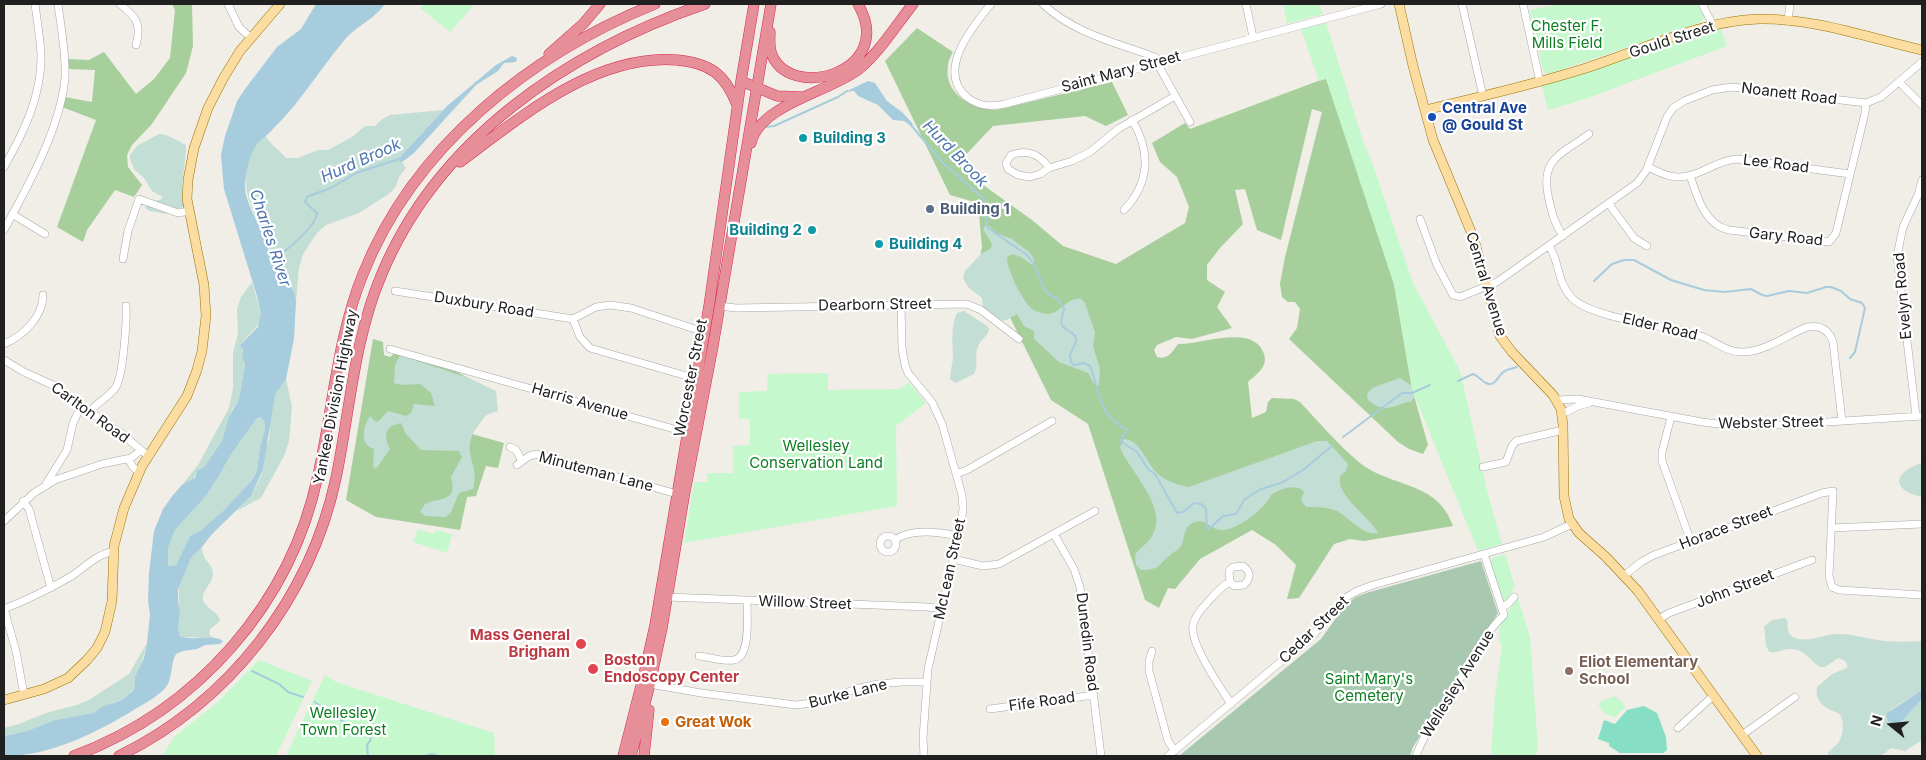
<!DOCTYPE html>
<style>
body{margin:0}
#map{position:relative;width:1926px;height:760px;overflow:hidden;background:#f0eee6;font-family:Inter,sans-serif}
canvas{display:block}
.frame{position:absolute;inset:0;border:5px solid #202020;pointer-events:none}
.north{position:absolute;left:1866px;top:700px;width:50px;height:50px;-webkit-text-stroke:4px #fff;paint-order:stroke;rotate:287deg;font-size:14px;font-weight:700;line-height:20px;text-align:center;color:#202020}
.north::after{content:'';display:block;margin:auto;width:18px;height:22px;background:#202020;clip-path:polygon(50% 0,100% 100%,50% 72%,0 100%)}
</style>
<div id="map">
<canvas width="1926" height="760"></canvas>
<div class="frame"></div>
<div class="north">N</div>
</div>
<script>
const ctx = document.querySelector('canvas').getContext('2d');
ctx.lineJoin = 'round';
function paint(path, color) { ctx.fillStyle = color; ctx.fill(path, 'evenodd'); }
function strokePath(path, color, width, dash) { ctx.strokeStyle = color; ctx.lineWidth = width; ctx.lineCap = dash ? 'butt' : 'round'; ctx.setLineDash(dash || []); ctx.stroke(path); }
function label(font, color, halo, rows, align = 'center') {
  ctx.font = font + ' Inter,sans-serif'; ctx.lineWidth = 4.5; ctx.setLineDash([]); ctx.textBaseline = 'middle'; ctx.strokeStyle = halo; ctx.fillStyle = color; for (const [text, x, y, turn = 0] of rows) {
    ctx.save(); ctx.translate(x, y); ctx.rotate((+turn || 0) * Math.PI / 180); ctx.textAlign = isNaN(turn) ? turn : align; if (halo) ctx.strokeText(text, 0, 0); ctx.fillText(text, 0, 0); ctx.restore();
  }
}
paint(new Path2D(`
 M172 4H192L193 46 186 73 152 124 132 145 127 155 128 167 142 185 134 197 115 190 87 230 83 242 57 227 96 120 62 107 65 97 92 102 95 70 69 69 68 59 89 60 104 52 136 94 154 79 170 58 175 10Z
 M917 28 953 52C951 56 948 61 948 66 943 94 973 109 996 110L1112 82 1128 115 1106 126 1085 116 993 126 957 164 986 187 1032 220 1063 246 1116 264 1185 223 1189 207 1177 177 1160 162 1152 143 1185 123 1190 129 1326 78 1394 284 1412 389 1428 445 1423 454 1409 449 1398 442 1289 339 1297 328 1300 309 1295 302H1288L1282 297 1280 284 1285 257 1322 112 1312 109 1281 240 1257 230 1245 189 1235 190 1243 224 1220 248 1207 265V280L1225 292 1217 307 1232 328 1192 339 1176 337 1157 345 1154 350 1157 357C1168 360 1172 352 1178 344 1202 345 1253 323 1264 354 1268 367 1257 374 1248 382L1252 418 1266 412 1268 402 1272 398 1294 399 1300 402C1318 421 1341 448 1360 463 1392 488 1438 481 1453 526L1364 541 1350 539 1334 544 1299 598 1287 599 1296 565 1276 545 1252 530 1200 559 1175 589 1168 588 1159 608 1145 600 1088 424 1051 400 980 257 982 247 978 203 950 195 885 61Z
 M373 339 383 342 384 355 390 357 395 353 452 369 491 391 486 414 472 434 504 443 498 468 486 466 476 496 467 497 460 530 376 517 346 500Z`), '#a6cf9c');
paint(new Path2D(`
 M443 110 401 156 399 160 402 162 406 168 399 177 396 186 390 193 359 213 326 225 317 233 303 254 299 268 296 301C292 285 283 273 275 260 270 251 268 243 264 235 250 202 238 188 253 150 255 144 261 141 265 135 272 147 278 148 286 158H298L318 150H328L352 137 365 126H375L381 120 390 115Z
 M159 134C168 134 178 141 186 145V150L182 186 185 207 174 209 167 214 150 211 145 208 149 201 160 200 163 197 152 191 144 178 134 169 130 159V155L137 146Z
 M986 225 989 226 996 233 1012 239 1029 252 1033 257 1034 262 1032 265 1021 257 1012 254 1007 257C1006 268 1023 302 1032 309 1036 312 1042 313 1047 314 1061 314 1067 296 1081 299L1085 303 1095 332 1093 346 1100 369 1099 385H1095L1088 373 1059 362 1034 339V331L1024 326 1017 314 1007 320 998 321 983 307 982 298 968 287 963 278 965 271 982 253 990 249 992 246 991 242 983 229Z
 M252 282 261 314 260 323 241 343 245 364 239 399 232 410 222 441 204 467 196 473 193 480 182 485 198 465 229 408 233 388V353L238 334 237 309 241 297Z
 M964 311 987 326 989 329C988 336 981 339 978 346 974 355 979 365 974 374L956 383 950 379C950 372 952 366 953 359 953 342 950 329 957 313Z
 M400 355 471 379 496 391 498 411C484 415 485 416 477 427 459 453 481 464 473 489L459 493 451 512 446 517 425 516 420 512 425 504C441 497 458 502 451 477L462 457 459 451 421 450 406 434 401 423C385 426 383 435 390 449L376 469 373 466 374 449C359 445 363 426 370 416L376 422 379 421 388 411 406 416 411 413 414 404 435 406 431 393 420 384 401 385 394 383 395 365Z
 M1400 378 1412 386 1415 395 1412 401C1393 405 1385 415 1368 400L1367 394 1372 388Z
 M286 379 292 407 289 441 285 454 261 498 236 511 251 496 260 478 263 469 265 449 269 440 271 412 275 395Z
 M261 417 265 423V429L260 447 257 471 252 480 223 511 200 531 190 536 176 565 168 566V548L175 530 206 496 220 474 230 456 257 418Z
 M1124 439C1141 440 1146 463 1157 473 1166 482 1177 484 1189 487L1317 441H1327L1348 464 1346 471 1340 476C1336 497 1370 516 1378 533 1365 537 1348 517 1337 511 1327 507 1317 507 1306 507L1301 500 1304 492C1297 483 1281 489 1272 494 1265 509 1233 535 1216 529 1207 525 1202 517 1191 524 1185 528 1184 537 1182 544 1179 550 1175 551 1170 555 1158 565 1160 570 1141 570L1136 565 1135 555C1140 547 1149 543 1153 534 1168 508 1131 472 1121 450L1120 447Z
 M1922 463V497C1915 495 1905 493 1901 486 1893 475 1914 465 1922 463Z
 M202 547C202 561 214 564 213 575 212 584 201 591 203 600 206 610 219 611 220 621L210 629 209 635 214 638 182 637 179 634 178 627 179 585 191 558Z
 M1785 618 1787 620C1788 626 1786 633 1793 637 1807 644 1823 634 1838 634 1854 634 1868 639 1884 641 1897 642 1909 642 1922 641V690L1890 710 1901 722 1922 699V740L1905 751 1891 748 1881 756H1827C1829 749 1833 749 1838 743 1844 735 1844 723 1840 714 1828 709 1814 704 1817 687L1832 674 1847 668C1849 662 1843 659 1838 658L1825 667H1820C1809 660 1805 648 1789 649 1782 649 1777 654 1769 652L1766 645 1764 626 1773 620Z
 M147 643C144 658 136 673 135 688L127 697 122 700 114 702 93 713 55 720 27 731 4 736V728L19 724 46 713 77 705 89 700 129 674Z`), '#c3ded4');
paint(new Path2D(`
 M1481 561 1498 613 1413 747 1410 756H1179L1321 639 1346 604 1356 597 1366 593Z`), '#a8c9b0');
paint(new Path2D(`
 M424 4H475L450 32 420 8Z
 M1283 4H1319L1323 14 1287 24Z
 M1554 4H1697L1705 17 1701 22 1549 74 1545 73 1543 70 1530 10 1554 5Z
 M1326 23 1364 144 1372 162 1413 283 1460 371 1488 494 1502 544 1478 551 1412 389 1394 284 1326 79 1319 81 1301 29Z
 M1716 29H1721L1727 46 1585 99 1548 110 1542 86 1693 35Z
 M828 373V390L900 389 909 382 926 403 896 426 897 506 684 543 694 482H707V473H733V446L750 445V419H739V392L767 391 768 374Z
 M418 529 433 534 437 530 452 534 447 553 413 542Z
 M1505 554 1515 587 1504 604 1490 561 1492 558Z
 M1518 598 1530 637 1538 748 1535 756H1491L1495 695 1502 647C1492 628 1508 613 1518 598Z
 M259 660 312 681 276 756H162L174 737 218 702Z
 M325 675 336 682 494 733 495 756H286Z
 M1615 696 1623 703 1625 708 1615 717 1605 714 1598 704 1603 700Z`), '#c5f9cd');
paint(new Path2D(`
 M1644 706 1657 713 1666 737 1667 750 1663 753H1620L1609 746V743L1598 739 1604 720 1615 724 1627 710Z`), '#86dec4');
paint(new Path2D(`
 M316 4H385C375 18 359 25 347 37 328 59 312 84 294 106 287 114 280 122 273 129 267 136 259 140 255 147 249 157 245 177 245 188 247 209 262 225 266 245L294 292 296 301 294 339 286 379 275 395 263 469 251 496 212 534 202 547 191 558 178 589V603L180 612 178 627 180 636C193 642 212 633 223 641L220 644 205 645 197 649 183 651 176 654C170 664 173 678 166 687 157 698 141 705 129 713 91 735 49 756 4 756V736L27 731 55 720 93 713 104 706 122 700 132 692 135 688V677L144 658 147 643 150 615 148 600 149 573 154 531 163 509 173 495 182 485 195 478 197 471 204 467 222 441 229 417 239 399 245 364 242 356 243 350 240 345 258 327 261 314 257 296 224 189 221 155 225 136 237 101 245 89 277 47 301 29ZM261 417 265 423V429L260 447 257 471 252 480 223 511 200 531 190 536 176 565 168 566V548L175 530 206 496 220 474 230 456 257 418Z
 M512 56 517 58 516 62 504 63 498 71 476 85 414 153 402 162 399 161 401 156 447 106 496 65Z
 M868 81 875 83 887 101 903 113 913 124 911 126 904 121 893 120 878 105 858 96 854 91 845 92Z
 M1922 690V699L1901 722 1894 725C1888 722 1886 719 1887 713Z`), '#a7ccdd');
strokePath(new Path2D(`
 M910 124 942 162 984 199C989 208 983 218 988 228L1027 255 1034 264 1044 289 1050 295 1058 299 1064 309C1063 314 1060 321 1062 325 1065 332 1080 332 1075 344 1074 348 1071 351 1070 356L1071 362 1074 365 1084 363 1090 366C1101 394 1098 414 1127 430L1120 441 1137 452 1148 469 1155 474 1177 513 1183 512 1194 503 1201 504 1206 509 1207 527 1209 529 1223 516 1236 514 1244 500 1259 490 1283 482 1303 470 1333 445
 M766 127 774 126 838 97 847 91
 M274 258C286 252 316 226 317 213L305 202 307 197 333 187 356 173 402 158
 M1594 281 1612 264 1624 260H1634L1671 280 1704 290 1725 292 1751 289 1762 295 1767 296 1789 291 1807 293 1826 287H1831L1841 291 1850 299 1862 303 1865 308 1855 352 1850 358
 M1458 381 1473 374C1479 376 1481 381 1486 383 1496 388 1498 374 1505 371 1508 369 1513 368 1517 367
 M1343 437 1402 393H1412L1430 385
 M252 671 279 684 288 692 303 697
 M315 702C322 708 329 714 338 719 349 725 362 725 371 736L370 741 367 745 368 756
 M424 756 432 754 438 756`), '#a7ccdd', 2);
const minor = new Path2D(`
 M120 4C136 17 142 24 136 45
 M228 4 239 27 251 38
 M991 4C972 27 935 72 968 98 980 107 992 107 1005 104L1381 4
 M1043 4C1073 33 1117 43 1155 57L1160 62
 M1246 4 1253 37
 M1462 4 1483 96
 M1523 4 1540 82
 M1702 4 1713 25
 M1788 21 1790 4
 M1157 63 1190 122
 M1899 82 1922 105
 M4 167C24 132 42 95 41 54 40 37 37 20 35 4
 M1648 167C1657 171 1667 177 1677 177 1698 178 1716 160 1737 159L1850 174
 M1049 168C1040 154 1027 149 1011 155L1006 163 1008 169 1018 175 1030 177 1040 174 1049 168 1072 161 1090 152 1118 129 1175 96
 M1690 175C1697 197 1705 225 1729 230L1829 242 1836 233 1865 113 1866 103
 M1609 204 1634 238 1647 246
 M1124 210C1150 183 1151 151 1132 120
 M12 214 45 234
 M1420 219 1437 265 1453 295 1460 297 1497 282 1637 183 1646 171 1667 117 1673 108 1684 101 1712 90 1732 87 1866 103 1881 97 1922 62
 M4 230C28 186 61 127 65 77 66 52 61 28 58 4
 M1563 236C1555 225 1552 213 1549 200 1539 158 1561 155 1589 134
 M1549 246C1560 262 1557 283 1572 298 1591 318 1668 326 1698 335 1715 340 1725 353 1744 352 1766 351 1787 335 1807 327 1820 325 1829 330 1833 342L1842 421
 M123 259 128 231 139 199 178 213 189 211
 M395 291 573 319 596 307 610 305 631 308 704 332
 M901 305 902 348 905 365 908 373 932 402 942 424 962 495 963 508 961 525 928 669 923 738 924 756
 M720 306 736 308 967 304 981 310 1019 339
 M573 319 580 337 590 348 697 379
 M4 344C23 336 43 317 43 295
 M390 349 688 433
 M4 360 24 372 57 387 77 403 121 433 148 456
 M1557 400 1578 399 1702 422 1734 426 1780 425 1922 416
 M90 411C98 402 109 397 116 387 123 375 127 321 126 306
 M1562 414 1578 406 1589 403
 M1916 416 1897 256 1903 227 1918 195 1922 180
 M1671 417 1662 452V461L1691 542
 M510 447 516 450 522 461
 M128 459 133 467 139 472
 M517 465 529 456 537 454 677 494
 M1483 467 1506 462 1512 446 1516 441 1563 430
 M956 474 967 470 1052 421
 M46 484 67 450 73 423 81 406
 M23 501 29 509 51 588
 M4 521 34 493 55 480 102 464 131 458 140 451
 M1831 528 1922 524
 M1054 534 1074 569 1080 587 1101 756
 M880 544a8 8 0 1 1 16 0a8 8 0 1 1-16 0Z
 M895 540C911 528 939 532 958 536
 M953 559 983 566 999 564 1095 511
 M1625 575 1641 562 1654 555 1822 493 1833 491 1829 576 1832 587 1839 590 1922 595
 M1230 582 1229 571 1233 567 1243 566C1251 572 1251 578 1244 585L1234 586 1230 582C1220 587 1214 595 1207 603 1201 609 1195 616 1193 625 1189 643 1221 688 1231 704
 M667 597 927 607 942 609
 M1502 607 1508 604 1514 597
 M4 609C27 600 49 589 70 577 83 569 98 553 113 552
 M4 609 16 651 24 695
 M1659 619 1669 613 1812 560
 M1152 651 1149 661V671L1168 741 1175 751
 M699 656C710 657 723 662 734 660 751 657 747 615 747 602
 M650 684 701 693 796 705 820 702 856 689 878 684 901 682H927
 M990 709 1094 695
 M1678 728 1713 696
 M1742 735 1795 697
 M1168 756 1314 634 1345 598 1357 591 1373 585 1544 537 1572 524
 M1416 756C1426 729 1443 706 1458 682 1471 660 1485 633 1504 615L1484 554`);
const major = new Path2D(`
 M1399 4 1413 66 1433 140 1474 239 1500 336 1512 352 1553 395 1561 409 1563 425 1564 496 1569 519 1579 533 1606 557 1638 591 1757 756
 M1425 110C1478 97 1533 85 1586 68 1642 50 1699 21 1759 19 1814 18 1869 38 1922 50
 M4 700 44 689 68 678 87 660 97 648 105 632 112 601 114 546 124 508 142 466 187 396 197 370 202 351 206 316 204 285 187 199 188 180 194 148 208 108 224 77 240 51 280 4`);
const highway = new Path2D(`
 M770 32C770 39 769 45 771 52 787 103 898 73 858 4
 M549 54 583 24 600 4
 M741 81 777 96 802 97
 M751 143C760 104 830 92 859 69 879 53 897 24 913 4
 M460 162C522 116 595 54 677 60 710 63 725 74 737 105
 M74 756C197 710 291 604 318 475 333 408 337 338 363 274 414 146 531 54 655 4
 M119 756C229 702 310 599 336 478 350 410 354 340 381 276 437 139 570 50 705 4
 M623 756 644 674 655 625 709 306 741 81 754 4
 M631 756 650 684 662 628 684 497 713 346 771 4
 M644 756 649 710`);
strokePath(minor, '#a7a7a7', 8);
strokePath(major, '#997502', 10);
strokePath(highway, '#d92855', 11);
strokePath(minor, '#fff', 7);
strokePath(major, '#fbdca1', 9);
strokePath(highway, '#e68f98', 10);
for (const [x, y, r, color] of [
 [1432,117,5,"#1a4fb4"],
 [803,138,5,"#0f9aa8"],
 [930,209,5,"#5c6f8a"],
 [812,230,5,"#0f9aa8"],
 [879,244,5,"#0f9aa8"],
 [581,644,6,"#e0444e"],
 [593,669,6,"#e0444e"],
 [1569,671,5,"#8d6e63"],
 [665,722,5,"#e8710a"]
]) { const dot = new Path2D(); dot.arc(x, y, r, 0, 2 * Math.PI); ctx.fillStyle = color; ctx.fill(dot); strokePath(dot, '#fff', 2); }
label('15px', '#0d7e21', '#fff', [
 ["Chester F.",1567,26],
 ["Mills Field",1567,43],
 ["Wellesley",816,446],
 ["Conservation Land",816,463],
 ["Saint Mary's",1369,679],
 ["Cemetery",1369,696],
 ["Wellesley",343,713],
 ["Town Forest",343,730]
]);
label('15px', '#202020', '#fff', [
 ["Gould Street",1672,40,-18],
 ["Saint Mary Street",1121,72,-15],
 ["Noanett Road",1789,94,7],
 ["Lee Road",1776,164,7],
 ["Gary Road",1786,237,6],
 ["Central Avenue",1486,284,73],
 ["Evelyn Road",1903,296,-95],
 ["Duxbury Road",484,305,9],
 ["Dearborn Street",875,305,-1],
 ["Elder Road",1660,327,13],
 ["Worcester Street",691,378,-79],
 ["Yankee Division Highway",336,397,-79],
 ["Harris Avenue",580,402,16],
 ["Carlton Road",90,413,36],
 ["Webster Street",1771,423,-1],
 ["Minuteman Lane",596,472,15],
 ["Horace Street",1726,528,-21],
 ["McLean Street",950,569,-78],
 ["John Street",1735,589,-21],
 ["Willow Street",805,603,2],
 ["Cedar Street",1314,630,-44],
 ["Dunedin Road",1087,642,83],
 ["Wellesley Avenue",1458,684,-58],
 ["Burke Lane",848,694,-14],
 ["Fife Road",1042,702,-8]
]);
label('bold 15px', '#164399', '#fff', [
 ["Central Ave",1442,108],
 ["@ Gould St",1442,125]
], 'left');
label('bold 15px', '#0d838f', '#fff', [
 ["Building 3",813,138],
 ["Building 2",802,230,"right"],
 ["Building 4",889,244]
], 'left');
label('bold 15px', '#4e5e75', '#fff', [
 ["Building 1",940,209]
], 'left');
label('bold 15px', '#be3a42', '#fff', [
 ["Mass General",570,635],
 ["Brigham",570,652],
 ["Boston",604,660,"left"],
 ["Endoscopy Center",604,677,"left"]
], 'right');
label('bold 15px', '#785e54', '#fff', [
 ["Eliot Elementary",1579,662],
 ["School",1579,679]
], 'left');
label('bold 15px', '#c56008', '#fff', [
 ["Great Wok",675,722]
], 'left');
label('italic 16px', '#4d75af', '#fff', [
 ["Hurd Brook",955,154,46],
 ["Hurd Brook",361,161,-24],
 ["Charles River",270,238,72]
]);
</script>
